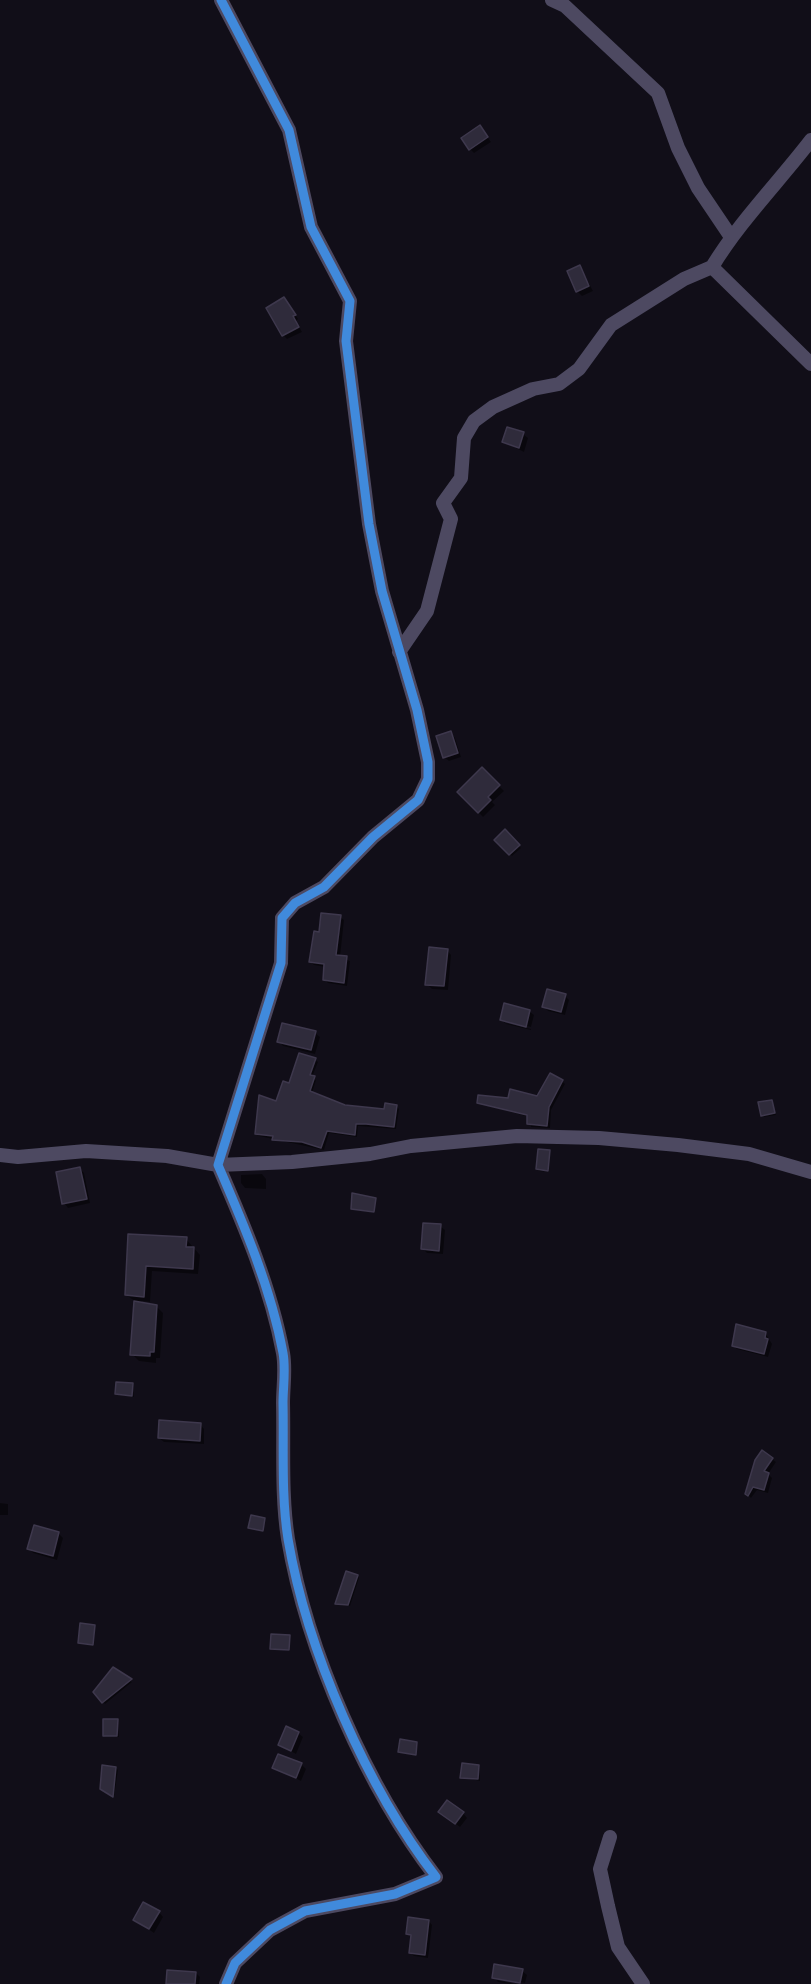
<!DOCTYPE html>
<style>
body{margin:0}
canvas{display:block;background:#110e18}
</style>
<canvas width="811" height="1984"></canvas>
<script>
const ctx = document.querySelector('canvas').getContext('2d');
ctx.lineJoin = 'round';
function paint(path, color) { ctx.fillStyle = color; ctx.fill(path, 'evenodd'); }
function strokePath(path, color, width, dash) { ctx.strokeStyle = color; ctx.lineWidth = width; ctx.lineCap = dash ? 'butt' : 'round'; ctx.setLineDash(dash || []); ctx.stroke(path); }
paint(new Path2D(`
 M480 127 491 142 474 153 470 149Z
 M580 267 593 291 582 296 577 291Z
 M287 302 298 319 296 321 302 332 287 339 283 335Z
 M523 434 528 438 524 452 504 442Z
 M451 733 455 738 461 757 449 761 444 757Z
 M482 769 504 791 492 802 495 805 483 817 459 792Z
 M505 831 521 848 512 856 497 840Z
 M340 917 344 920 340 957 350 961 347 986 328 983 324 979 325 967 314 965 310 962 320 933Z
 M447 950 451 955 448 990 432 989 427 984Z
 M565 996 569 1000 565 1015 548 1011 544 1006Z
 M529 1011 534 1015 531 1027 505 1020V1023L501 1020Z
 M505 1023 531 1029V1030L506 1024Z
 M315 1033 320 1037 315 1054 283 1046 279 1041Z
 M315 1060 318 1062 312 1077 316 1080 312 1093 344 1107 386 1111 397 1107 399 1109 396 1129 358 1126 357 1137 329 1133 324 1150 259 1136 256 1134 289 1085Z
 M562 1081 565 1084 551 1110 550 1128 531 1127 529 1117 478 1103 538 1097Z
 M772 1102 776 1115 764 1117 762 1115Z
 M550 1152 549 1172 539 1171 537 1169Z
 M80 1169 84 1173 90 1203 68 1208 64 1203Z
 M262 1174 266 1179V1189L245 1188 241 1183V1175Z
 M375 1199V1213L352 1209Z
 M440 1226 445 1230 443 1254 427 1253 423 1249Z
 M129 1235 186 1239 200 1255 198 1274 152 1271 150 1302 142 1301 141 1304 156 1306 163 1313 160 1358H156V1363L139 1361 132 1354 135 1301 126 1295Z
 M766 1334 772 1344 768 1357 737 1349 733 1345Z
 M132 1385 134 1397 116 1394Z
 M200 1424 204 1429V1444L164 1442 159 1438Z
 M772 1459 776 1462 768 1474 772 1478 768 1493 757 1490 751 1498 747 1494Z
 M0 1503 8 1504V1515H0Z
 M264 1519V1532L250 1527Z
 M35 1527 59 1534 63 1538 57 1560 33 1553 29 1548Z
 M357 1576 359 1578 350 1606 338 1605 336 1603Z
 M95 1626 94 1646 81 1644 79 1643Z
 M289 1637 290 1651 271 1648Z
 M113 1669 132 1682 105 1704 95 1692Z
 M117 1721 119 1737H106L104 1736Z
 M298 1733 303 1737 296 1754 280 1745Z
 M417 1743V1756L400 1751Z
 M301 1764 306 1769 301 1781 274 1768Z
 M479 1766 480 1781 462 1777Z
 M116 1768 118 1770 114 1797 103 1791Z
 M463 1813 467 1818 460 1827 445 1816Z
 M159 1912 163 1917 154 1933 135 1920Z
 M429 1921 432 1925 428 1958 414 1956 410 1953 412 1938 408 1934Z
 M522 1971 527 1975 525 1983 496 1977V1980L515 1984H509L498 1982 494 1977Z
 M196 1973 200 1977 199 1984H168Z`), '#0007');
const building = new Path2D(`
 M480 125 488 137 469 150 461 138Z
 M580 265 589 286 576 292 567 271Z
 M284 297 296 315 293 316 299 327 282 336 266 308Z
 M507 427 524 432 519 448 502 442Z
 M451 731 458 753 443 758 436 736Z
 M482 767 500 785 488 797 491 800 478 813 457 792Z
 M505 829 520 845 509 855 494 840Z
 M321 913 341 915 336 955 347 956 344 983 323 980 324 964 309 962 314 931 319 932Z
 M429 947 448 949 444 986 425 985Z
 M547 989 566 994 561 1012 542 1007Z
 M504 1003 530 1010 526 1027 500 1020Z
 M282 1023 316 1031 311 1050 277 1042Z
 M299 1053 316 1058 310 1075 315 1076 310 1091 345 1105 384 1109 385 1103 397 1105 394 1127 366 1124H356L355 1135 327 1131 321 1148 302 1142 272 1140 273 1136 255 1134 259 1095 276 1101 283 1081 289 1083Z
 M550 1073 563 1080 549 1107 547 1126 527 1124V1115L477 1103 478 1095 508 1098 510 1089 537 1096Z
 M772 1100 775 1113 761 1116 758 1102Z
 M538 1149 550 1150 548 1171 536 1169Z
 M80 1167 87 1199 62 1204 56 1172Z
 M352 1193 376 1198 374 1212 351 1209Z
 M423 1223 441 1224 439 1251 421 1249Z
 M128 1234 187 1237 186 1247H194L193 1269 146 1266 144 1297 125 1295Z
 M134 1301 157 1305 154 1352H150V1356L130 1355Z
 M736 1324 766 1332 765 1338 768 1339 764 1354 732 1346Z
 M116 1382 133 1383 132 1396 115 1394Z
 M159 1420 201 1423 200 1441 158 1438Z
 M762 1450 773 1458 764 1471 769 1473 764 1490 753 1487 748 1496 745 1494 755 1460Z
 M251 1515 265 1518 263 1531 248 1528Z
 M34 1525 59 1532 53 1556 27 1549Z
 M346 1571 358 1575 348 1605 335 1604Z
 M80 1623 95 1625 93 1645 78 1643Z
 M271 1634 290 1635 289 1650 270 1649Z
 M113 1667 132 1679 102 1703 93 1692Z
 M103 1719H118L117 1736H103Z
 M286 1726 299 1732 291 1751 278 1745Z
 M400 1739 417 1742 416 1755 398 1752Z
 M278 1754 302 1763 296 1778 272 1768Z
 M462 1763 479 1765 478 1779 460 1778Z
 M102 1765 116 1767 113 1797 100 1789Z
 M447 1800 464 1812 455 1824 438 1812Z
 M143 1902 160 1911 149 1929 133 1920Z
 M408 1917 429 1920 425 1955 409 1953 411 1935 406 1934Z
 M494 1964 523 1969 520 1983 492 1978Z
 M167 1970 196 1972 195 1984H166Z`);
paint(building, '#2f2b3b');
strokePath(building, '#3e384d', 1.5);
strokePath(new Path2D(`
 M221 0 289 130 311 227 350 301 346 341 369 524 382 591 417 710 428 762V779L418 800 373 837 324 887 295 903 282 918 281 963 218 1165C244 1225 271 1288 283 1353 286 1369 283 1387 283 1403 284 1447 281 1495 288 1539 307 1651 367 1788 436 1877L395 1894 305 1911 270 1930 235 1963 226 1984
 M552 0 565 6 658 93 678 148 698 188 731 237
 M712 267C740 221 778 183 811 140
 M399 652 427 611 451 519 443 503 461 478 464 438 474 421 493 407 533 389 559 384 579 369 611 325 684 279 712 267 811 364
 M0 1155 18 1157 86 1151 167 1156 218 1165 292 1162 370 1154 411 1146 517 1136 599 1138 678 1145 749 1154 811 1172
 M610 1837 600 1869 608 1906 618 1947 643 1984`), '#4d4961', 14);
strokePath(new Path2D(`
 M221 0 289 130 311 227 350 301 346 341 369 524 382 591 417 710 428 762V779L418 800 373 837 324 887 295 903 282 918 281 963 218 1165C244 1225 271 1288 283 1353 286 1369 283 1387 283 1403 284 1447 281 1495 288 1539 307 1651 367 1788 436 1877L395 1894 305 1911 270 1930 235 1963 226 1984`), '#408adc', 9);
</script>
